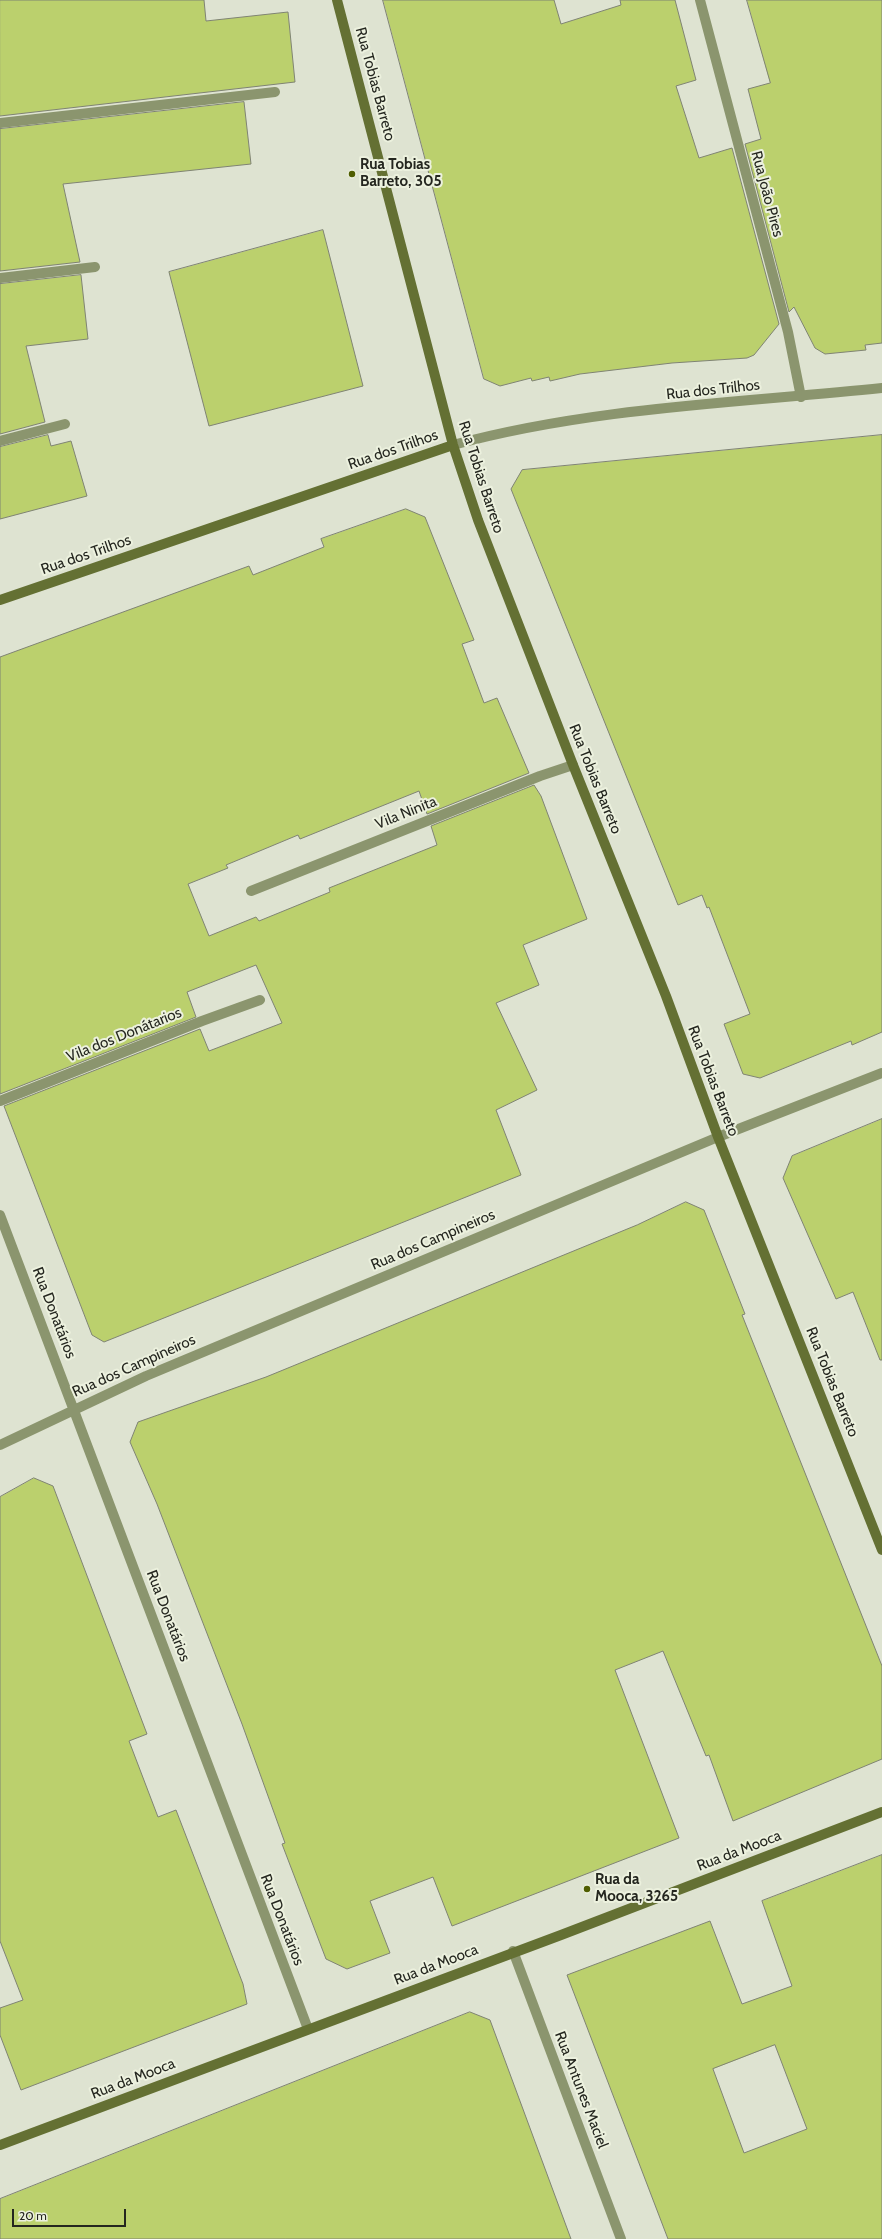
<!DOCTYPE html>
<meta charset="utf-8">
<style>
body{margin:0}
#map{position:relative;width:882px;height:2239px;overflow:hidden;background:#dee3d1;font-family:Cabin,sans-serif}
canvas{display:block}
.scale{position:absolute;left:12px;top:2209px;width:114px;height:18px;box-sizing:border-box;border:2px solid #24261f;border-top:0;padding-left:5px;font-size:12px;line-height:14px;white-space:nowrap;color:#24261f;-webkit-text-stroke:3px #ecf1de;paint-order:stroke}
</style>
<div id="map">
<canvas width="882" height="2239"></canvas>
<div class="scale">20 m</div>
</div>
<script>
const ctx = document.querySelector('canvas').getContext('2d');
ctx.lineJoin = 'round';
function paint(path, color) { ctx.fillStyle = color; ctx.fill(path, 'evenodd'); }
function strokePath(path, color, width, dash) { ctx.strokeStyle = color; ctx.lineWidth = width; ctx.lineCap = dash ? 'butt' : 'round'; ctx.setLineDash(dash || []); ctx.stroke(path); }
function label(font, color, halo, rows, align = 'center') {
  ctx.font = font + ' Cabin,sans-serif'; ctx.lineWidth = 4; ctx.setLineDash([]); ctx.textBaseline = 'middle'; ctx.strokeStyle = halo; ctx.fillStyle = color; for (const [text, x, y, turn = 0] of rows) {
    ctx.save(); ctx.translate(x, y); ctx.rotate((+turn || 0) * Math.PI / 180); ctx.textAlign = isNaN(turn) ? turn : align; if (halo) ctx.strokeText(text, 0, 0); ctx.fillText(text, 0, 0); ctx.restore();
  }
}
const building = new Path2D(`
 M0 0H204L206 21 288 12 295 82 0 116Z
 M383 0H554L561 24 621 5 620 0H675L696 80 676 86 699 158 732 148 779 324 754 355 747 358 672 363 580 374 550 381 549 377 532 381 531 378 500 386 484 379Z
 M747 0H882V343L865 345 866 350 825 354 815 348 794 307 789 312 745 144 761 139 748 89 770 83Z
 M244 102 251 164 63 184 80 262 0 271V129Z
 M323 230 363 386 209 426 169 272Z
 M81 275 88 339 26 346 45 422 0 434V284Z
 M48 435 51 446 71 441 87 496 0 519V447Z
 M882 435V1032L852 1045 851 1041 760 1078 743 1074 724 1024 750 1014 709 907 707 908 702 895 678 905 511 489 522 470Z
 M406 509 425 517 474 640 462 644 484 703 497 698 529 773 427 814 419 791 300 839 298 835 226 865 228 868 188 884 209 936 256 917 259 921 330 892 329 888 437 845 431 826 534 785 541 796 587 919 523 945 539 985 496 1003 537 1090 496 1110 521 1175 104 1342 92 1335 4 1106 200 1029 209 1051 282 1023 256 965 187 992 196 1017 0 1094V657L249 566 253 575 324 547 321 539Z
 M882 1119V1360H880L853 1292 836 1299 783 1178 792 1156Z
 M686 1202 704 1210 745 1314 742 1315 882 1666V1759L733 1821 709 1755 706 1756 663 1651 615 1670 679 1838 452 1926 433 1877 370 1901 390 1953 347 1969 326 1959 282 1844 285 1843 242 1724 157 1504 130 1442 138 1422 266 1377 637 1225Z
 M34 1478 53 1486 147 1734 129 1741 158 1817 176 1810 243 1984 247 2004 21 2090 0 2035V2008L23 2000 0 1941V1497Z
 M882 1855V2239H668L567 1975 710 1921 742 2004 792 1986 762 1901ZM775 2045 807 2129 744 2153 713 2069Z
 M470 2012 490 2020 571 2239H0V2199Z`);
paint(building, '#bbd06d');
strokePath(building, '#7f8373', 1);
strokePath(new Path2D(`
 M0 123 275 92
 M0 278 95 267
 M0 441 65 424
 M251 891 540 776 573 765
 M0 1101 202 1021 260 1000`), '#8b956e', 10);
strokePath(new Path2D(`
 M700 0 788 332 801 397
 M0 1215 308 2029
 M0 1445 146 1376 718 1137 882 1073
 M513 1951 621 2239`), '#8b956e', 10);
strokePath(new Path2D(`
 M453 445C593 407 739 403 882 388`), '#8b956e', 10);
strokePath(new Path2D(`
 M337 0 453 445 478 520 573 765 666 996 718 1137 882 1550
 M0 600 453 445
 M0 2145 561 1935 882 1812`), '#647033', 10);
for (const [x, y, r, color] of [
 [352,174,4,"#4f5d00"],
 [587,1889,4,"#4f5d00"]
]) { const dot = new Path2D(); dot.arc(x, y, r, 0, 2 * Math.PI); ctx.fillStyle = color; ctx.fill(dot); strokePath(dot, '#ecf1de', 1.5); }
label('15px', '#24261f', '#ecf1de', [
 ["Rua Tobias Barreto",375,84,75],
 ["Rua João Pires",767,194,75],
 ["Rua dos Trilhos",713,390,-6],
 ["Rua dos Trilhos",393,450,-19],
 ["Rua Tobias Barreto",481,477,72],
 ["Rua dos Trilhos",86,555,-19],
 ["Rua Tobias Barreto",595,779,68],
 ["Vila Ninita",406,813,-22],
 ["Vila dos Donátarios",124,1035,-22],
 ["Rua Tobias Barreto",713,1081,69],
 ["Rua dos Campineiros",433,1240,-23],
 ["Rua Donatários",54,1313,69],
 ["Rua dos Campineiros",134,1366,-24],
 ["Rua Tobias Barreto",832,1382,68],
 ["Rua Donatários",168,1616,69],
 ["Rua da Mooca",739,1851,-21],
 ["Rua Donatários",282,1920,69],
 ["Rua da Mooca",436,1965,-21],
 ["Rua da Mooca",133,2079,-21],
 ["Rua Antunes Maciel",581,2090,69]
]);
label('bold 15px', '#24261f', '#ecf1de', [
 ["Rua Tobias",360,165],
 ["Barreto, 305",360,182],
 ["Rua da",595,1880],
 ["Mooca, 3265",595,1897]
], 'left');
</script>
